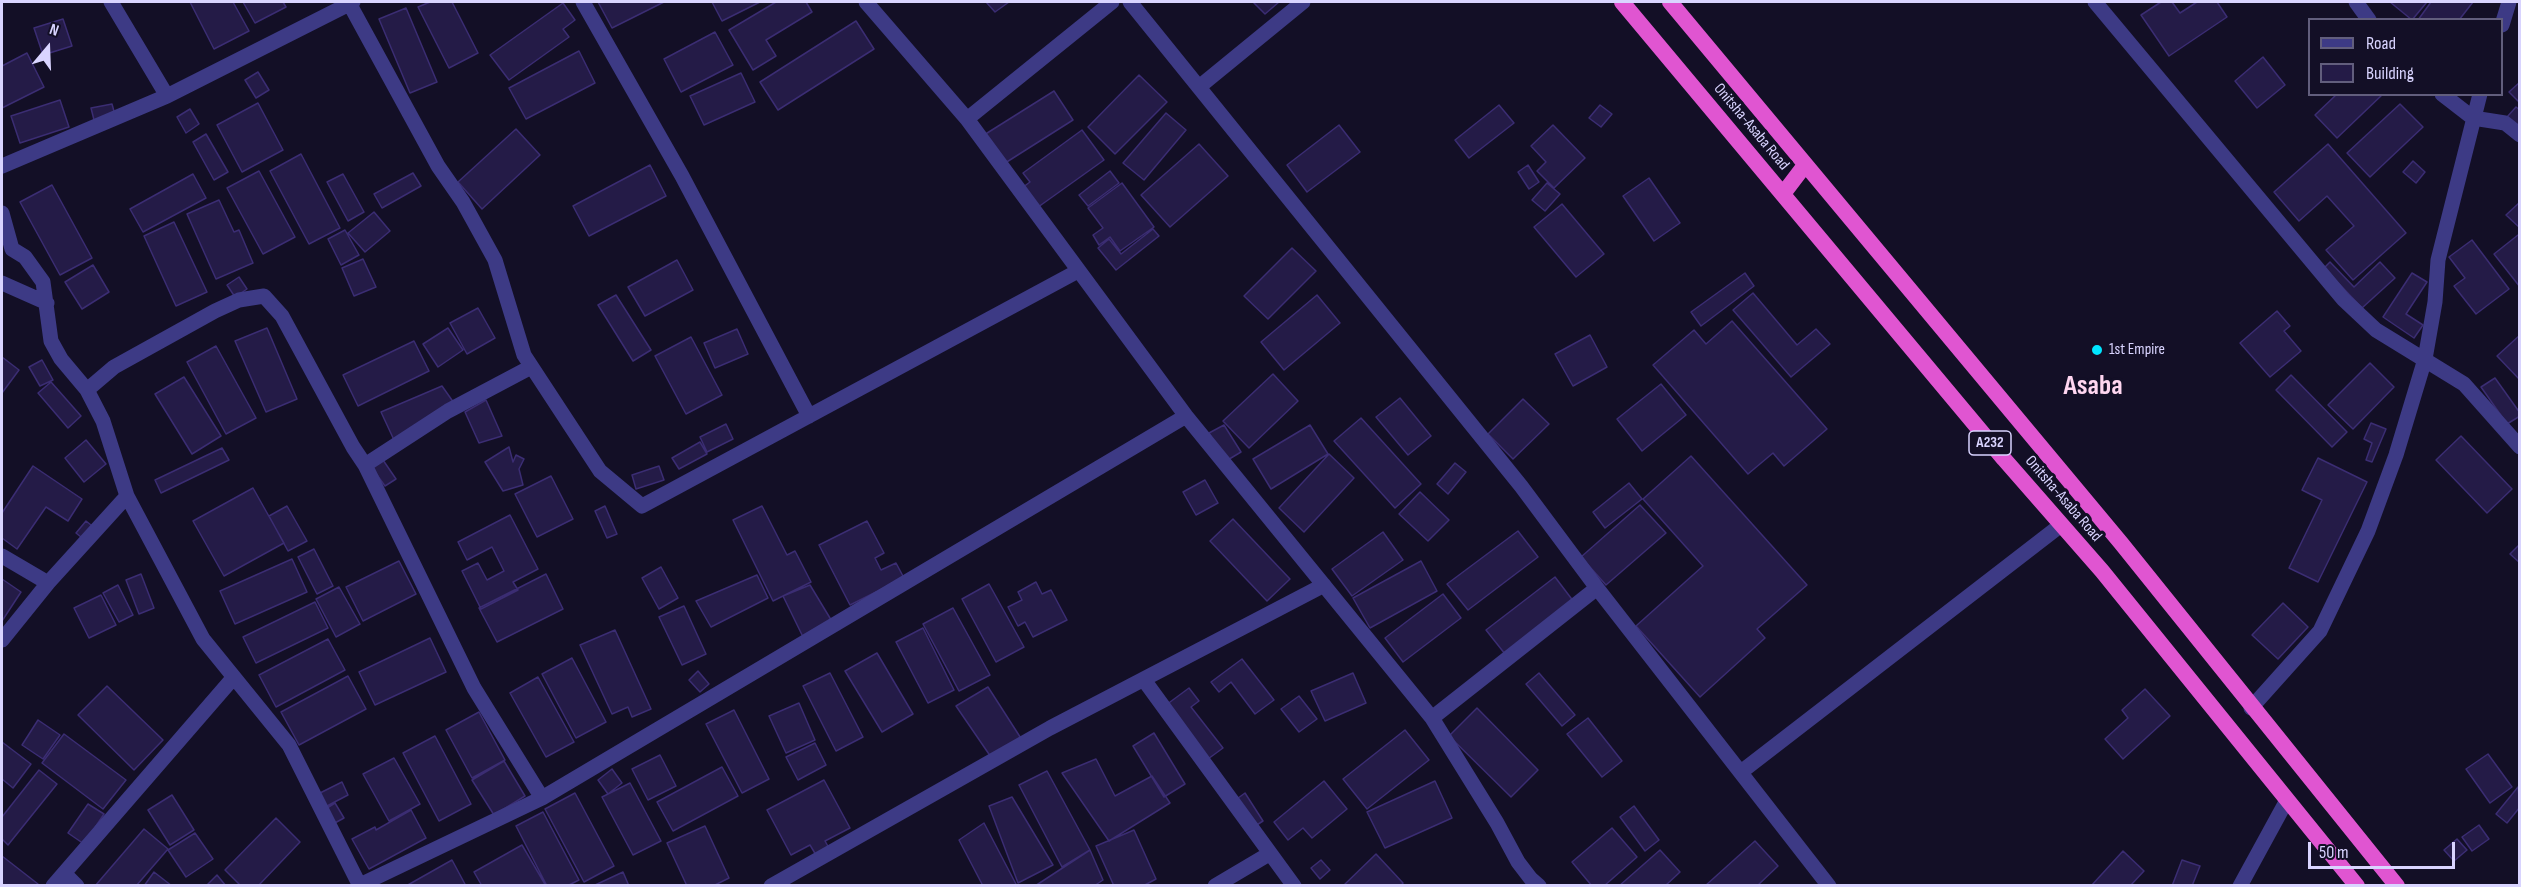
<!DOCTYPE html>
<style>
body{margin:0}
#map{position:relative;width:2521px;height:887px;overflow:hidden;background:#130f26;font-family:"Sofia Sans Condensed",sans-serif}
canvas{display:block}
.frame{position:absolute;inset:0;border:3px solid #d9d4ff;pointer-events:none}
.legend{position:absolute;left:2308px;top:18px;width:195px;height:78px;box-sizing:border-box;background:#130f26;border:2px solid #625e7d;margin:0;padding:8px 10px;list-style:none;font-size:18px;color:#d9d4ff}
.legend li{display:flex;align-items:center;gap:12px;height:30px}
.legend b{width:30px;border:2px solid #625e7d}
.north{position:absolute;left:18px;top:18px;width:60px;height:60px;-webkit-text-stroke:4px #130f26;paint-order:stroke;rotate:19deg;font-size:16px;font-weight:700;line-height:24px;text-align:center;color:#d9d4ff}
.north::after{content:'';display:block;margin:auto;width:21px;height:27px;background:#d9d4ff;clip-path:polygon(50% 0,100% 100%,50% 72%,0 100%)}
.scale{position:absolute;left:2308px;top:842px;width:147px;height:27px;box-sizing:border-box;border:3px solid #d9d4ff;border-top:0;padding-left:8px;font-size:18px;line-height:21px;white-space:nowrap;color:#d9d4ff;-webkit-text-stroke:4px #130f26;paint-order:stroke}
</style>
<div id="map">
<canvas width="2521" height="887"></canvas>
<div class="frame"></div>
<ul class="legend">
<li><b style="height:8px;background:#3d3a85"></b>Road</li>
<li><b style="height:16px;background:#241b47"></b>Building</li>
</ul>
<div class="north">N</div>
<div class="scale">50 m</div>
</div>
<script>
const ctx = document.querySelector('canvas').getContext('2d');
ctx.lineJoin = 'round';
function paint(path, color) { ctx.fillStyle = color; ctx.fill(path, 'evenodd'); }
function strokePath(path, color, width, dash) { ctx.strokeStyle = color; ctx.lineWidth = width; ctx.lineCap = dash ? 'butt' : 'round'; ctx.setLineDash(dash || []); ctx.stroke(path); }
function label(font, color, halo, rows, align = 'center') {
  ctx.font = font + ' "Sofia Sans Condensed",sans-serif'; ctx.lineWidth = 6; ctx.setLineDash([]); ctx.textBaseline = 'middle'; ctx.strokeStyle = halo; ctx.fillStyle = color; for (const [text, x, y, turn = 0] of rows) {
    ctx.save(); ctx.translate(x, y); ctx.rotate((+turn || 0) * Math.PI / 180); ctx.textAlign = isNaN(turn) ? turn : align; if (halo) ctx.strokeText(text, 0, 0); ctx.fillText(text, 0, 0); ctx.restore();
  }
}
const building = new Path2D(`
 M190 2H233L249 31 214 49Z
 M243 2H283L286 7 255 23Z
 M430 2H452L478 53 449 68 418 7Z
 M598 2H664L612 28Z
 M712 2H760L722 21Z
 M776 2H806L812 12 766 40 776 56 753 70 729 30Z
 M986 2H1009L995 12Z
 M1253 2H1279L1265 14Z
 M2161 2H2172L2180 13 2197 2H2217L2227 17 2169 56 2141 15Z
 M2390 2H2427L2412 20Z
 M2431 2H2473L2459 20H2418Z
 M563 3 575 20 563 29 569 37 509 80 490 55Z
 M406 8 437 82 410 93 379 19Z
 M63 19 72 46 43 55 34 28Z
 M856 21 874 49 778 110 760 82Z
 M715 32 733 65 681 92 664 59Z
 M579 51 595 83 526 119 509 88Z
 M27 53 44 87 2 108V66Z
 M2263 57 2285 85 2257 108 2235 81Z
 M258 72 269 90 256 98 245 80Z
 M741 73 755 102 704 125 690 96Z
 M1139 75 1167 102 1115 154 1088 127Z
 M2520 82V103L2509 92Z
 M1054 91 1073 120 1002 165 984 135Z
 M2337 94H2383L2337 138 2315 115Z
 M60 100 69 127 20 143 11 116Z
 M258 103 283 150 242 172 217 125Z
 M112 104 115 115 94 120 91 108Z
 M2400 104 2423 127 2370 177 2347 153Z
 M1499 105 1514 123 1469 158 1455 140Z
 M1600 105 1612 114 1601 127 1589 118Z
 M2516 107 2520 110V128L2507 117Z
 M190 109 199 124 186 133 177 117Z
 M1166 113 1186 130 1144 180 1123 163Z
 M1339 125 1360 152 1307 192 1287 165Z
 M1553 125 1585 158 1554 188 1537 171 1546 162 1531 146Z
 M516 129 540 155 482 209 458 182Z
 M1082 130 1104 160 1034 210 1019 190 1030 182 1023 173Z
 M206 134 228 172 214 180 193 142Z
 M1199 144 1228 176 1170 227 1141 195Z
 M2328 144 2406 233 2353 280 2326 250 2354 226 2327 196 2299 221 2274 192Z
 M301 154 340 228 309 244 270 171Z
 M2413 161 2425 172 2416 183 2403 172Z
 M650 165 666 196 589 236 573 206Z
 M1528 165 1539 182 1529 189 1518 172Z
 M259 171 295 237 263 254 227 188Z
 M1110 171 1119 183 1088 206 1079 195Z
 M413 173 421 186 382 208 374 194Z
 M193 174 206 198 143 232 130 209Z
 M343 174 364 212 348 221 327 182Z
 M1649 178 1680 223 1654 241 1623 196Z
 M1122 183 1154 227 1120 251 1110 237 1099 245 1093 235 1103 228 1088 208Z
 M1547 183 1560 194 1545 211 1532 200Z
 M52 185 92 258 60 275 20 202Z
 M219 200 234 232 239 230 253 263 216 279 187 214Z
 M2520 202V228L2506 215Z
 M1562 204 1604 254 1576 277 1534 227Z
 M374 212 390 231 365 252 348 233Z
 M174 222 207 292 176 306 144 236Z
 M1153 229 1159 236 1116 270 1098 248 1109 239 1121 254Z
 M345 230 359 255 341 265 328 239Z
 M2518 235 2520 237V287L2494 254Z
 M2472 240 2509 289 2476 314 2454 286 2465 278 2449 257Z
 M1292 248 1316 271 1268 319 1244 296Z
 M363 259 376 287 354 296 342 268Z
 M677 260 693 290 645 316 628 287Z
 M2330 262 2354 287 2380 262 2395 278 2362 308 2324 268Z
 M93 265 109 292 82 309 65 282Z
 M1745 273 1754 286 1701 326 1691 312Z
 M2412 273 2427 282 2406 314 2423 325 2414 338 2383 317Z
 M239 277 247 289 235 297 227 285Z
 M1753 293 1797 345 1816 329 1830 344 1791 377 1733 310Z
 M616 295 651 350 633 361 598 305Z
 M1317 295 1340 323 1284 370 1261 342Z
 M478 308 495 338 467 354 450 323Z
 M2277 311 2290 326 2284 331 2301 351 2270 377 2240 343Z
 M1732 321 1827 429 1784 466 1773 453 1748 474 1653 365 1694 330 1706 344Z
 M267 328 297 399 266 412 235 341Z
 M448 328 463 350 438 367 423 344Z
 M737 329 748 354 715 368 704 343Z
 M1590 335 1607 367 1573 386 1555 354Z
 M2520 335V380L2497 356Z
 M691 337 722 395 686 414 655 356Z
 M414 341 429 371 358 406 343 375Z
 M216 346 256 418 226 434 187 362Z
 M2 357 19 370 2 393Z
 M42 360 53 380 40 386 29 367Z
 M2370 363 2394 387 2353 429 2328 405Z
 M1273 374 1298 401 1249 448 1223 421Z
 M2291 375 2347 432 2332 447 2276 390Z
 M184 377 221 436 192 454 155 394Z
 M2495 378 2520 413V416L2507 424 2481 387Z
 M51 382 81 416 68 428 38 393Z
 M1661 384 1686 415 1642 451 1617 419Z
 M442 386 454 403 394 440 381 412Z
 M1400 398 1431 436 1408 455 1376 417Z
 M1523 399 1549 424 1513 459 1488 434Z
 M486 400 502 436 479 443 465 412Z
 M1361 418 1421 484 1395 508 1334 441Z
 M2371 423 2386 429 2372 462 2366 460 2372 443 2364 439Z
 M726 424 733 439 707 452 700 437Z
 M1224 425 1241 452 1226 461 1209 433Z
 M1310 425 1328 454 1271 489 1253 459Z
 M2461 436 2512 489 2487 513 2436 460Z
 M86 440 106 464 84 482 65 458Z
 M700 442 707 454 679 469 672 458Z
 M509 447 513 462 516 455 524 459 519 469 523 485 503 491 485 462Z
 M222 448 229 460 161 493 155 480Z
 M1329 454 1354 478 1304 532 1279 508Z
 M1691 456 1807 585 1757 629 1765 638 1700 697 1636 626 1703 566 1643 499Z
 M2318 458 2367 482 2318 582 2289 568 2322 500 2302 490Z
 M383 460 396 479 385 486 372 468Z
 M1455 463 1466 472 1448 494 1437 484Z
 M33 466 82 499 68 521 46 507 17 549 2 538V513Z
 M659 466 664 480 636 489 632 475Z
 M551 476 573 519 537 537 515 494Z
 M1205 480 1218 503 1196 515 1183 492Z
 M1629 483 1642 499 1605 528 1593 512Z
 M253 488 284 543 224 576 193 521Z
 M1420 492 1449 520 1428 541 1399 514Z
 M1640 505 1666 533 1606 585 1581 557Z
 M287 506 307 541 288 551 269 516Z
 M605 506 617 534 607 538 595 511Z
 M762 506 787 555 795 551 811 582 773 601 733 520Z
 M510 515 538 569 513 582 518 590 481 609 462 571 478 563 487 580 504 571 492 547 467 560 458 542Z
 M1233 519 1290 579 1267 601 1210 541Z
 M86 521 96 529 86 541 76 533Z
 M867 521 884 553 875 558 881 570 896 563 904 578 850 605 819 545Z
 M1518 531 1538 557 1468 610 1447 584Z
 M1383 532 1403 560 1352 596 1332 569Z
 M2520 544V563L2510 554Z
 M314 549 333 586 317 594 298 557Z
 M292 559 307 592 235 624 220 591Z
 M399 561 416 594 363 621 346 587Z
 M1421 561 1437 591 1370 628 1353 598Z
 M661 567 678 598 659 609 642 578Z
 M141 574 154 608 139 614 126 580Z
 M546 574 563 609 497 642 479 608Z
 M757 575 768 598 711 627 696 601Z
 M1555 577 1574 602 1505 654 1486 630Z
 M2 579 21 592 2 621Z
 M1036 582 1042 594 1051 590 1067 620 1033 637 1025 622 1018 626 1008 607 1022 600 1018 592Z
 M989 584 1024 647 996 662 962 599Z
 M118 585 133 615 119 622 103 593Z
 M810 585 833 623 804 639 783 596Z
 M339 587 360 624 336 637 316 599Z
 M1443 594 1461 618 1403 662 1385 638Z
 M101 595 116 625 89 638 74 608Z
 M315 602 328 628 256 663 243 637Z
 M2283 603 2308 627 2278 659 2252 635Z
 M684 606 706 654 682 665 659 617Z
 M953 608 990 675 959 691 923 624Z
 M923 628 954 690 928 703 896 642Z
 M615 630 651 709 632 717 628 707 612 714 580 645Z
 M430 638 446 672 375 705 359 672Z
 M328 639 345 670 276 707 259 675Z
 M877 653 913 714 882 732 845 671Z
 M572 658 606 722 576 738 542 674Z
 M1242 659 1274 700 1255 714 1231 682 1219 692 1211 682Z
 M698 671 709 684 700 692 689 680Z
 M830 673 863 737 836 751 803 686Z
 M1353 673 1366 703 1325 721 1311 691Z
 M1539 673 1575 715 1562 726 1526 684Z
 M348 676 366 709 299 745 281 712Z
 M538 677 574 742 546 757 510 693Z
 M107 686 163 740 134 770 78 715Z
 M988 687 1024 743 993 760 956 706Z
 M1189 688 1199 701 1191 707 1223 748 1208 759 1166 705Z
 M2145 689 2170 716 2123 759 2105 739 2128 718 2122 710Z
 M1299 696 1317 719 1299 732 1281 709Z
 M799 703 815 740 786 753 769 716Z
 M1477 708 1538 770 1511 797 1449 736Z
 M734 710 769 779 742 793 706 724Z
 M479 712 505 760 472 778 446 730Z
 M1588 718 1622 761 1602 777 1567 734Z
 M38 720 60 735 43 759 22 745Z
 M1405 730 1429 760 1367 809 1343 779Z
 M1154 733 1185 784 1164 797 1133 746Z
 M64 734 126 780 103 809 42 763Z
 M435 736 471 804 439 821 403 753Z
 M2 742 31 764 13 788 2 779Z
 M815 743 826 765 798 780 786 757Z
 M2488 754 2512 787 2490 803 2466 769Z
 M660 755 676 786 648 800 632 769Z
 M394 758 420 804 389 821 363 774Z
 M1096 759 1115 796 1152 776 1170 803 1109 841 1062 773Z
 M504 761 525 796 494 815 472 780Z
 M722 767 738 796 673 831 657 802Z
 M612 769 622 783 608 794 598 780Z
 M39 770 57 784 8 845 2 839V817Z
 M1047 771 1090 850 1062 867 1019 785Z
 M824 780 850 828 825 841 829 848 816 855 810 845 791 855 767 810Z
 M1324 781 1347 809 1312 838 1303 828 1288 840 1274 822Z
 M1435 781 1452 818 1385 848 1367 812Z
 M342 782 348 795 325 807 318 794Z
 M630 783 661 841 633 855 602 797Z
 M2518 787 2520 807 2507 823 2496 814Z
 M575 793 614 866 584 882 545 809Z
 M1245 793 1263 821 1252 828 1234 801Z
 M172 795 194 830 170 845 148 810Z
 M1012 797 1053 865 1018 883 989 806Z
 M335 803 344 818 333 824 324 810Z
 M88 804 104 814 84 844 68 833Z
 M1634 806 1659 840 1645 851 1620 817Z
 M411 810 426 838 369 869 352 839 375 827 376 830Z
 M543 812 579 880 567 886H547L516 826Z
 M276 818 300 842 258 886H241L225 870Z
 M984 823 1017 886H983L959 840Z
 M2479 825 2489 839 2472 851 2462 837Z
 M705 826 729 878 713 886H687L667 843Z
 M1612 828 1637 857 1604 886H1592L1572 862Z
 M144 829 168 849 136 886H95Z
 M1134 830 1156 879 1143 886H1114L1096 846Z
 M195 833 213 859 186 877 168 850Z
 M2457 839 2467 850 2454 861 2444 850Z
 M1755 841 1778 866 1757 886H1705Z
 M522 845 546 886H482L474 872Z
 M1090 850 1103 880 1094 886H1035Z
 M1660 850 1680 872 1665 886H1619Z
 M2123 851 2144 871 2130 886H2091Z
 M1376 854 1403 883 1401 886H1343Z
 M2 856 38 884 37 886H2Z
 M452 860 466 886H406Z
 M1321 860 1330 870 1320 879 1311 868Z
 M2182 860 2200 866 2192 886H2172Z
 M154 872 172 886H144Z
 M623 872 629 886H593Z
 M217 875 226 886H206Z`);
paint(building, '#241b47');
strokePath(building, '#3b2d73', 1.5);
strokePath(new Path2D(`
 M111 2 167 96
 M583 2 682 176 809 416
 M866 2 967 119 1186 416 1432 718 1497 823 1518 862 1531 879 1539 886
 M1130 2 1521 486 1597 588 1829 886
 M2095 2 2343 299 2376 330 2464 384 2520 447
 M2356 2 2369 20
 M349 3 438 166 463 202 495 260 524 355 600 471 642 506 1078 271
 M2502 25 2509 2
 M1199 87 1303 2
 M2442 94 2473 118 2505 123 2520 135
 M967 119 1112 2
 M2 166 167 96 353 2
 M2 213 12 249 25 257 43 282 51 341 61 359 87 390 103 421 127 496 203 639 289 745 360 886
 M2 283 47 303
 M87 390 114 367 215 311 239 300 264 296 282 316 353 447 365 465 474 688 542 798
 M365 465 448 411 531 367
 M2 556 48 583
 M2 640 48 583 127 496
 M1144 680 1294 886
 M2251 708 2320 631 2368 531 2396 455 2425 359 2435 302 2438 260 2480 94
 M1432 718 1597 588
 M1741 772 2061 525
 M64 873 77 886
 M360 885 542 798 1186 416
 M53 886 234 677
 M771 886 1050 728 1324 585
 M1215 886 1269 854
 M2240 886 2287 800`), '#3d3a85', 15);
strokePath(new Path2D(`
 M1622 2 2004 459 2102 571 2357 886
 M1670 2 2121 543 2397 886
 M1783 194 1805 165`), '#e055d1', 16);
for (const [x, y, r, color] of [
 [2097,350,6,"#00e5ff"]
]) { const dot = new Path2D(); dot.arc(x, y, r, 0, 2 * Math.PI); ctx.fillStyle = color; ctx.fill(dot); strokePath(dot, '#130f26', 2); }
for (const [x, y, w] of [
 [1990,443,42]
]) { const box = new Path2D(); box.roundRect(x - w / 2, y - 12, w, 24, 4.5); ctx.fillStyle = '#130f26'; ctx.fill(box); strokePath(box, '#d9d4ff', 1.5); }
label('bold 15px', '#d9d4ff', null, [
 ["A232",1990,443]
]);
label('16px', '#d9d4ff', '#130f26', [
 ["Onitsha-Asaba Road",1751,127,50],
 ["Onitsha-Asaba Road",2063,499,49]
]);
label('16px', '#d9d4ff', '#130f26', [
 ["1st Empire",2109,350]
], 'left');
label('bold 28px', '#ffd6f0', '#130f26', [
 ["Asaba",2093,387]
]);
</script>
